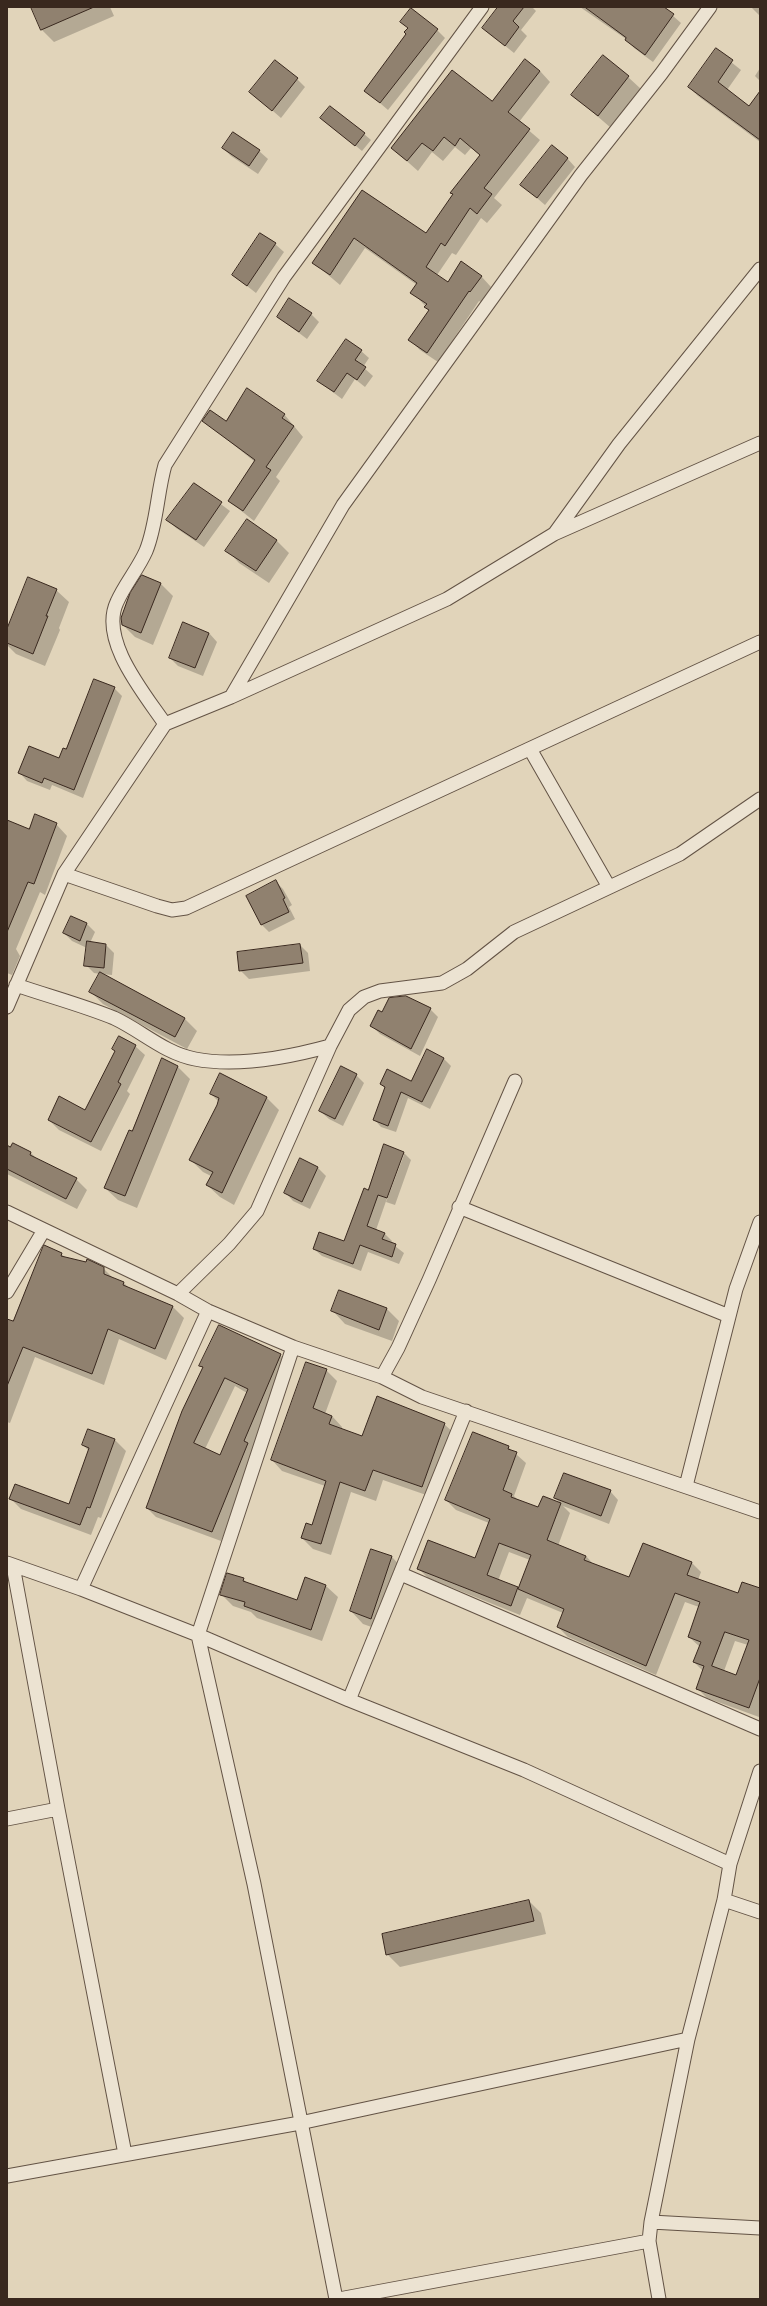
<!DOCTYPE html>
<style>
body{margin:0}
#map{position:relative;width:767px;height:2306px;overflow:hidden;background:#e1d4ba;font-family:Vollkorn,serif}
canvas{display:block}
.frame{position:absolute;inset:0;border:8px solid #39281e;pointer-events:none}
</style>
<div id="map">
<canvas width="767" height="2306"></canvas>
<div class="frame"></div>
</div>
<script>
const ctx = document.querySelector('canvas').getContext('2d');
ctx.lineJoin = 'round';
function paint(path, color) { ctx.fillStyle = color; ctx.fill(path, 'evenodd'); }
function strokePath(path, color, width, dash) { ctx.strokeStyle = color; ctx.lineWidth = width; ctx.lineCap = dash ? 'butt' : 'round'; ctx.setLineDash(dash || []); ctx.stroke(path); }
paint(new Path2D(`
 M32 7H110L114 16 54 42 41 29Z
 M500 7H532L536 11 521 30 527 36 514 53 483 28Z
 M580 7H663L681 23 653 62 634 48 626 39Z
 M751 7H760V16Z
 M402 22 437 30 445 38 388 110 366 91 407 34 408 28Z
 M716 50 741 70 727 90 750 107 760 93V142L698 96 689 87Z
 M760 68V81L755 76Z
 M540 71 550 82 519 122 540 140 494 198 502 205 487 223 481 218 456 255 452 253 437 275 448 283 481 276 491 287 481 302 479 301 438 362 420 350 410 340 429 310 412 292 417 285 365 248 340 285 314 263 362 191 427 235 481 156 471 148 465 155 455 147 443 161 432 152 418 171 392 148 493 102Z
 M628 77 641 89 611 128 573 95Z
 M297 79 305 87 281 118 251 92Z
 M322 118 364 134 371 140 362 151Z
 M223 148 259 151 268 159 258 174 231 156Z
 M567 158 575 167 545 205 522 185Z
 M275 244 284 252 256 293 233 275Z
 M311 314 319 322 307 339 278 317Z
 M361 351 369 358 363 367 373 376 365 387 355 379 342 399 318 381Z
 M284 414 303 437 276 477 280 481 254 521 229 501 255 462 204 421 226 422Z
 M194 484 230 511 204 547 176 528 168 520Z
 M247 521 277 541 289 553 269 583 239 563 227 550Z
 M161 584 173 596 153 645 135 637 122 624Z
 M56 590 69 602 59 628 60 630 45 666 16 654 7 645V631Z
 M209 633 217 642 203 676 178 666 170 658Z
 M114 688 122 696 83 798 52 785 50 790 27 781 19 772 59 760Z
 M56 824 67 836 45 895 40 892 16 949 20 956 12 975 7 973V827L29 831Z
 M276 882 283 889 292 905 289 907 295 919 269 932 262 925Z
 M71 917 87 924 95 932 90 943 106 945 114 953 112 975 101 974 184 1018 197 1031 187 1049 103 1004 91 992 100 974 94 973 86 965 87 948 72 941 64 933Z
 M300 945 308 953 310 971 249 979 240 970Z
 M430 1009 438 1017 420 1056 380 1034 372 1026 383 1014Z
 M135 1046 145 1055 127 1091 130 1094 101 1151 59 1130 49 1120 86 1111Z
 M443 1058 451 1066 430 1109 408 1098 396 1132 381 1127 374 1119 385 1088 381 1084 412 1082Z
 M178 1067 190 1079 137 1208 118 1200 105 1188Z
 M356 1075 364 1083 343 1126 329 1119 320 1111Z
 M211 1094 267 1098 279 1110 234 1205 220 1197 207 1185 211 1176 203 1172 191 1160 219 1102Z
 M13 1144 31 1153 38 1160 76 1179 87 1190 77 1209 7 1174V1146L11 1148Z
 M404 1153 411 1160 395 1205 386 1202 404 1155H402L376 1230 384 1233 392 1241 391 1243 404 1253 399 1264 368 1252 361 1271 322 1256 314 1249 345 1242 368 1191Z
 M301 1160 318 1168 326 1176 310 1209 293 1201 285 1192Z
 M61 1254 66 1258 103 1268 115 1280 124 1283 129 1288 173 1307 184 1318 166 1360 119 1339 104 1385 35 1357 10 1423 7 1422V1326L13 1323Z
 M387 1309 399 1321 392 1341 345 1324 333 1311Z
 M280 1355 290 1364 257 1453 221 1541 156 1517 147 1508 204 1368 201 1366ZM235 1386 247 1393 221 1456 205 1449Z
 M326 1370 337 1381 325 1414 332 1416 342 1427V1430L363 1437 444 1424 455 1434 432 1497 383 1480 376 1501 351 1492 331 1555 313 1549 302 1538 313 1527 325 1486 282 1471 272 1460Z
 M88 1430 115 1440 126 1451 101 1518 98 1517 91 1535 21 1509 10 1498 69 1506 89 1451 83 1445Z
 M508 1447 526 1463 514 1496 518 1500 539 1509 543 1497 561 1504 555 1498 610 1491 618 1500 609 1524 563 1506 570 1513 558 1546 586 1556 594 1565 630 1579 691 1562 701 1572 698 1580 738 1595 760 1589 759 1717 707 1698 697 1688 703 1671 694 1662 700 1647 689 1637 699 1607 685 1602 656 1675 568 1637 558 1627 563 1613 527 1598 520 1615 428 1578 418 1568 475 1559 489 1523 456 1510 446 1500ZM509 1552 530 1560 519 1590 498 1581ZM735 1641 748 1645 737 1676 724 1671Z
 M372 1550 392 1557 404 1570 383 1631 363 1624 351 1611Z
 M243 1579 249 1584 298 1602 306 1579 326 1586 338 1597 322 1641 257 1618 251 1612 233 1606 221 1594Z
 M529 1901 541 1913 546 1934 400 1967 387 1954Z`), '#0003');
const building = new Path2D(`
 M31 7H94L41 30Z
 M498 7H524L513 21 519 27 505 46 482 28Z
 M585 7H664L674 14 645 55 625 40 626 38Z
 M411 8 438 29 380 103 364 91 406 34 404 32 408 28 400 22Z
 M716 48 733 60 718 82 749 106 760 91V140L688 87Z
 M603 55 629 76 598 116 571 95Z
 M525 59 540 71 508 112 530 129 484 188 492 194 477 214 470 208 445 246 441 243 426 267 448 282 461 261 482 276 470 292 469 291 427 353 408 340 429 310 424 307 427 304 410 293 417 283 354 238 330 275 312 263 362 190 426 233 453 194 450 193 480 155 460 138 455 146 444 137 433 151 422 143 407 161 391 148 452 70 492 101Z
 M275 60 298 78 272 111 249 92Z
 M330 106 365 133 355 146 320 118Z
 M233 132 260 150 249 166 222 148Z
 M552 145 568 158 537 198 520 185Z
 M260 233 276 243 247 286 232 275Z
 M289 298 312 313 299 332 277 317Z
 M346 339 362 350 355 360 366 367 357 380 347 373 334 392 317 381Z
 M247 388 285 414 282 418 294 426 266 467 271 470 243 511 228 501 255 460 202 421 210 410 226 421Z
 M194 483 222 502 196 540 166 520Z
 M247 519 277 540 256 571 225 551Z
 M142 575 161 583 141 633 122 625 121 618 130 593Z
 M28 577 57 589 46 616H48L33 654 7 643V629Z
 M183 622 209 633 195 668 169 658Z
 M94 679 115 687 74 790 44 778 42 783 18 773 29 746 59 758 63 748 66 749Z
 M35 814 57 823 34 884 28 882 7 932V820L29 829Z
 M276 880 285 898 283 899 289 912 261 925 246 896Z
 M71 916 87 923 80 941 63 933Z
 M87 941 106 944 104 968 84 966Z
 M300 944 303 963 239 971 237 952Z
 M100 972 185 1018 175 1037 89 992Z
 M406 996 431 1008 411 1049 370 1026 378 1010 382 1012 389 998Z
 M119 1036 136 1045 118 1082 121 1084 91 1142 48 1120 59 1096 85 1110 115 1051 112 1049Z
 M427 1049 444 1058 422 1102 401 1092 388 1126 373 1120 385 1087 380 1084 387 1069 411 1081Z
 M162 1058 178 1066 125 1196 104 1188 129 1130 132 1131Z
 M341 1066 357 1074 335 1119 319 1111Z
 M220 1073 267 1097 222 1193 206 1185 213 1172 189 1160 217 1105 219 1098 210 1094Z
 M13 1143 31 1152 30 1155 77 1178 66 1199 7 1169V1145L10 1147Z
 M384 1144 404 1152 387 1198 378 1195 367 1226 385 1233 382 1239 396 1244 392 1257 360 1245 353 1264 313 1249 319 1232 344 1241 364 1188 368 1190Z
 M300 1158 318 1167 302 1202 284 1193Z
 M44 1245 62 1253 61 1256 86 1262 87 1259 104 1267V1274L124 1282 123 1285 173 1306 155 1349 108 1329 92 1374 23 1347 7 1386V1319L13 1321Z
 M339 1290 387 1308 379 1330 331 1311Z
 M219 1325 281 1354 244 1441 248 1443 212 1532 146 1508 182 1411 203 1367 199 1366ZM225 1378 248 1389 220 1455 194 1443Z
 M306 1362 327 1369 313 1408 332 1416 329 1424 362 1436 377 1396 445 1423 422 1487 373 1470 365 1491 340 1482 321 1544 301 1538 306 1523 312 1525 326 1481 271 1460Z
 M88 1429 115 1439 90 1508 87 1507 80 1525 9 1499 15 1484 69 1504 89 1448 82 1445Z
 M473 1432 509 1446 508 1449 517 1452 503 1490 512 1494 511 1497 538 1507 543 1496 561 1503 547 1540 586 1556 584 1560 629 1577 643 1543 692 1562 687 1575 738 1593 742 1582 760 1588V1678L749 1708 696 1689 704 1666 693 1662 701 1642 688 1637 700 1602 675 1593 646 1666 557 1627 564 1609 518 1589 531 1555 499 1543 487 1575 518 1587 511 1606 417 1569 428 1540 475 1558 490 1519 445 1500ZM725 1632 749 1640 736 1675 712 1666Z
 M564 1473 611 1490 601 1516 554 1498Z
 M371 1549 392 1556 371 1619 350 1611Z
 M227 1573 244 1578 243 1581 297 1600 305 1577 326 1585 311 1630 244 1606 245 1602 220 1595Z
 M529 1900 534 1921 386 1955 382 1934Z`);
paint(building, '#90816f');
strokePath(building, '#39281e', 1);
const minor = new Path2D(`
 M555 533 619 444 760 269
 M231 697 343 505 581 175 661 74 710 7
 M165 724C144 693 99 640 117 602 125 584 138 569 146 551 157 524 157 493 165 465L284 277 482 7
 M530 749 609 887
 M64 874 157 906 172 910 186 908 760 642
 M16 985C48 996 82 1005 114 1018 142 1031 164 1053 195 1059 236 1067 290 1057 330 1046
 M7 1007 64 874 165 724 231 697 447 599 554 534 760 443
 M459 1207 729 1316
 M7 1212 178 1294 208 1311 293 1347 382 1377 422 1397 760 1512
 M7 1292 44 1230
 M178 1294 229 1244 257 1211 330 1046 349 1010 364 997 380 991 442 983 467 969 514 932 680 854 760 799
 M293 1347 198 1635 254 1884 336 2299
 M382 1377 398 1348 429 1280 515 1081
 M686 1486 736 1289 760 1222
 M7 1563 81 1589 198 1635 349 1700 524 1770 730 1864
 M13 1566 58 1809 125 2154
 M401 1574 760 1729
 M81 1589 208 1311
 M349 1700 466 1411
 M7 1819 58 1809
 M724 1900 760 1912
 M7 2176 300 2123 688 2039
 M651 2222 760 2228
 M339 2299 649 2241
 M659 2299 649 2241 651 2222 688 2039 724 1900 730 1864 760 1771`);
strokePath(minor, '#635345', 15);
strokePath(minor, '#ece3d2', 13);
</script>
